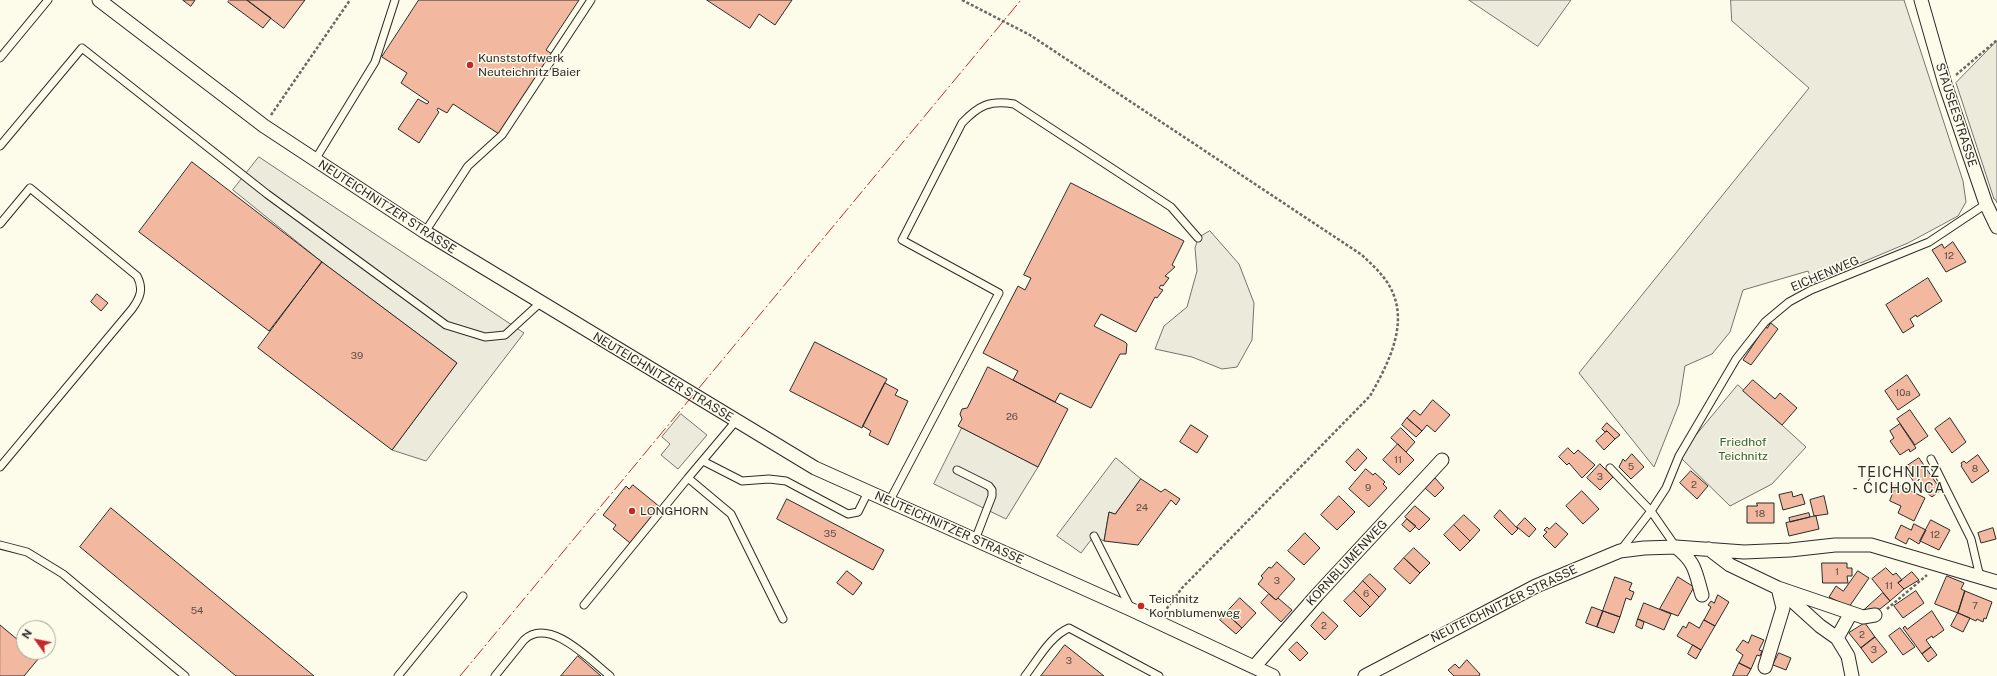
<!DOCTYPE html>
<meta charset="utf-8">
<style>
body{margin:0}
#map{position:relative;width:1997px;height:676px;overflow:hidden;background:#fdfbea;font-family:"Public Sans",sans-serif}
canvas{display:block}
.north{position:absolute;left:16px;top:620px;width:40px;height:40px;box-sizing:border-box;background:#fdfbea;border:1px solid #a9a89e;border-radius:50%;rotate:303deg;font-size:11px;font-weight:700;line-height:16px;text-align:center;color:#2b2b2b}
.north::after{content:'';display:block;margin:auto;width:14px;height:18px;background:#c62828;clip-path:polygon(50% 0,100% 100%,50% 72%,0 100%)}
</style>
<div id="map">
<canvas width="1997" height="676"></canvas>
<div class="north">N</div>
</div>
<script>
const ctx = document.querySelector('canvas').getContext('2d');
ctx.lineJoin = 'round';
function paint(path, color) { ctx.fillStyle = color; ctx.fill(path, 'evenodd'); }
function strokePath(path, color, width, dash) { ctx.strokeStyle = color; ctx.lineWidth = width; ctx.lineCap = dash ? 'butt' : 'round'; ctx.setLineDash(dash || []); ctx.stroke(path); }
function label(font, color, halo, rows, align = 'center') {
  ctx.font = font + ' "Public Sans",sans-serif'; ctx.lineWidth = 3; ctx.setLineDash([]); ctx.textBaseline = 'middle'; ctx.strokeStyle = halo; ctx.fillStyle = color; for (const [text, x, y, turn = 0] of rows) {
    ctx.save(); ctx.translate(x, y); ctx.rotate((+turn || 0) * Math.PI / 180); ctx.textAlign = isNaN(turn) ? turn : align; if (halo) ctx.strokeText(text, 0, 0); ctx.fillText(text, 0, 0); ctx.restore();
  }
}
const green = new Path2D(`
 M1469 0H1571L1538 46Z
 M1731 0H1904L1963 181 1966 202 1958 216 1908 243 1813 283 1808 271 1743 290 1730 332 1712 354 1685 366 1679 404 1654 467 1579 373 1809 88 1732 21Z
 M1997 41V203L1995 199H1994L1956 83Z
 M1738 385 1806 447 1772 484 1730 506 1679 456Z`);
paint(green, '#ecebdb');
strokePath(green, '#74746e', 1);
const parking = new Path2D(`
 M259 157 524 333 426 461 392 450 457 363 322 262 233 190Z
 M1210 231 1239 264 1254 303 1252 340 1237 367 1222 369 1192 357 1155 349 1164 326 1187 307 1197 271 1195 248 1198 238Z
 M681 414 707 435 678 469 661 455 670 444 662 437Z
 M962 428 1038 467 1006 519 934 484Z
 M1116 458 1141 479 1115 514 1109 512 1104 541 1094 536 1081 553 1057 536Z`);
paint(parking, '#eceadb');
strokePath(parking, '#74746e', 1);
const building = new Path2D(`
 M183 0H195L191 6Z
 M230 0H247L271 18 263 28 228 2Z
 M247 0H305L284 28Z
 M419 0H579L546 50 552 54 499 134 453 104 447 113 438 108 437 110 439 112 419 143 398 129 418 99 427 104 429 102 401 83 407 73 382 57Z
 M707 0H792L775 25 759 14 750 28Z
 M192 162 322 262 269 331 139 232Z
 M1071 183 1184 241 1172 265 1175 267 1165 276 1169 278 1163 286 1161 285 1159 288 1163 290 1157 298 1155 297 1136 332 1101 314 1094 326 1125 342 1127 344 1126 354H1120L1091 408 1060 393 1055 402 1013 380 1018 371 983 353 1018 286 1025 290 1031 278 1024 275Z
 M1953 242 1966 262 1946 272 1932 250 1942 244 1944 248Z
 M322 262 457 363 392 450 258 348Z
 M1928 278 1942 301 1917 317 1916 315 1910 319 1914 326 1903 333 1886 305Z
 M97 294 108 303 101 311 91 302Z
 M1771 323 1778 329 1751 365 1743 360 1765 327 1767 328Z
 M815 342 887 379 862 428 790 391Z
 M988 367 1068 409 1038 467 958 426 962 419 960 414 962 409 967 408Z
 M1907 375 1920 395 1898 410 1885 391Z
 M1753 380 1775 399 1780 393 1797 408 1782 425 1743 391Z
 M885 383 898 390 895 395 908 401 888 445 869 435 871 431 863 426Z
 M1433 400 1450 415 1435 432 1427 425 1422 431 1407 418 1414 410 1420 415Z
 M1910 410 1928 436 1915 445 1897 419Z
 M1407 418 1422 431 1416 437 1402 425Z
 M1950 418 1966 442 1952 453 1935 429Z
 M1607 423 1620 435 1615 439 1607 431 1605 432 1602 429Z
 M1900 424 1916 448 1910 452 1909 449 1900 455 1890 441 1894 438 1890 431Z
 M1191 425 1208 436 1197 453 1180 442Z
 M1401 428 1415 442 1406 452 1391 438Z
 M1607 431 1615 439 1604 450 1596 441Z
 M1398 444 1414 460 1399 475 1383 460Z
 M1568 448 1574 454 1578 450 1595 465 1582 478 1569 463 1567 465 1559 457Z
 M1358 449 1367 458 1355 471 1346 462Z
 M1632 454 1644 467 1631 479 1619 467 1623 459 1625 461Z
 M1978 455 1989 471 1972 483 1961 466 1962 465 1961 463 1964 461 1966 463Z
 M1919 458 1941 490 1932 497 1914 482 1904 468Z
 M1600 464 1613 477 1600 490 1587 478Z
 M1366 469 1373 475 1375 473 1385 482 1383 484 1387 488 1369 507 1349 489Z
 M1691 471 1708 486 1697 499 1680 483Z
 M1435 478 1444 488 1435 497 1425 488Z
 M1141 479 1161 492 1165 489 1180 499 1176 505 1171 500 1138 545 1104 541 1109 512 1115 514Z
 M1897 484 1925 498 1914 521 1898 513 1901 506 1890 501Z
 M633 485 660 507 630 543 613 529 616 525 603 515 626 486 629 489Z
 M1582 491 1599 509 1583 524 1566 506Z
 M1792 492 1793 497 1802 494 1805 504 1783 510 1779 495Z
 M1339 496 1355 512 1337 530 1321 515Z
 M1824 496 1828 514 1814 516 1810 500Z
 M787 499 884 550 873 570 777 519Z
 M1757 503H1774V523H1747V506H1757Z
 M1415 506 1430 519 1419 530 1405 517Z
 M111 508 314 676H236L80 547Z
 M1500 510 1518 529 1512 535 1494 517Z
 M1809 513 1810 517 1790 522 1789 518Z
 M1464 515 1480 530 1470 541 1454 525Z
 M1816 516 1819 529 1789 536 1786 523Z
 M1525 518 1536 529 1529 537 1517 527Z
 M1407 519 1416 526 1410 532 1402 525Z
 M1931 520 1950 530 1939 550 1920 541Z
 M1556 523 1568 534 1555 548 1543 536 1547 532 1544 530 1547 527 1549 529Z
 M1914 524 1926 530 1919 544 1909 538 1906 544 1895 538 1901 525 1911 530Z
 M1454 525 1470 541 1460 551 1444 535Z
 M1993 528 1996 539 1981 543 1978 533Z
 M1305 533 1320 548 1304 565 1288 551Z
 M1414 548 1430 563 1420 573 1404 558Z
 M1404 558 1420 573 1410 584 1394 569Z
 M1277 562 1295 579 1276 600 1258 584 1263 578 1261 576 1269 567 1271 568Z
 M1822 563H1847V568H1852V576H1847L1848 583H1823Z
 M1886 568 1893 575 1896 573 1902 580 1898 583 1904 589 1890 601 1872 579Z
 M847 571 862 583 853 595 837 583Z
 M1858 571 1869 578 1849 607 1829 597 1836 586 1843 591Z
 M1912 572 1919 580 1904 589 1898 583Z
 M1370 574 1386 589 1379 597 1363 581Z
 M1947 576 1964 583 1961 589 1965 591 1958 613 1935 604Z
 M1615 577 1632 583 1629 590 1634 592 1631 600 1626 598 1620 617 1603 611Z
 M1678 577 1694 587 1678 616 1660 609Z
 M1363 581 1379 597 1370 607 1354 591Z
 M1354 591 1370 607 1360 617 1344 601Z
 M1916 591 1924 603 1903 618 1894 606Z
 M1965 591 1992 602 1986 619 1984 618 1983 622 1977 619 1976 621 1958 613Z
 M1883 593 1890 601 1880 609 1864 610Z
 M1269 594 1276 600 1278 598 1292 610 1281 622 1261 603Z
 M1718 595 1729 602 1715 626 1704 620 1711 607 1708 605 1711 601 1714 603Z
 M1240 598 1256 613 1242 628 1226 613Z
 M1644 603 1671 614 1664 630 1638 619Z
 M1592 607 1603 611 1597 627 1586 623Z
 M1603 611 1620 617 1614 633 1597 627Z
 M1932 611 1944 630 1933 638 1932 636 1926 640 1931 647 1922 654 1903 628 1905 626 1907 629Z
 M1323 612 1338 626 1325 640 1311 626Z
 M1226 613 1242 628 1236 634 1220 620Z
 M1958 613 1970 618 1963 632 1951 626Z
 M1638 619 1644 622 1642 629 1636 626Z
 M1704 620 1715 626 1701 650 1677 636 1683 626 1686 628 1689 622 1699 628Z
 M1865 623 1875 637 1861 648 1849 633Z
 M0 625 24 645V652H32L39 658 24 676H0Z
 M1900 628 1915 647 1903 655 1889 636Z
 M1752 635 1764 640 1759 650 1762 651 1760 656 1757 655 1751 669 1739 663 1743 655 1736 650 1743 640 1748 643Z
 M1875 637 1887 652 1872 663 1861 648Z
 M1297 642 1308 653 1300 661 1289 650Z
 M1065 645 1104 676H1041Z
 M1693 645 1701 650 1696 659 1688 654Z
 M1931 647 1937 655 1928 662 1922 654Z
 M1779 653 1791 658 1786 670 1773 665Z
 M578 656 601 676H561Z
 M1467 660 1480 674 1479 676H1454L1448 670 1455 664 1459 668Z
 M1739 663 1751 669 1747 676H1733Z`);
paint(building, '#f2b8a0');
strokePath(building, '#2b2b2b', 1);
const lane = new Path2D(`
 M0 58 48 0
 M0 146 82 48 267 194 446 325 485 337 505 335 540 303
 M315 160 375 62 395 0
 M0 224 30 188 137 276C144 289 140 298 132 309L0 467
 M425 232 468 166 502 135 591 0
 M736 421 688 478 731 514 783 619
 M1931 459 1971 539 1980 577
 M703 461 742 481 769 479 786 481 848 514 858 512 868 492
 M1610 468 1651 511 1676 547
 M957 470 989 486 992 490V496L975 540
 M889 502 999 293 902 240 962 123C979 105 990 100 1014 104L1171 207 1198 238
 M1094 536 1130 607
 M0 545 27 552 63 574 185 676
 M1620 551 1651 511 1666 488 1679 456 1736 359 1765 322 1789 302 1811 290 1929 242 1986 204
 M584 605 688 478
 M398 676 463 596
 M495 676 524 640C549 616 590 660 610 676
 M1025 676C1037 661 1050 636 1069 628L1159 676`);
const street = new Path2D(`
 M99 0 264 126 425 232 815 468 1130 609 1273 676
 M1921 0 1945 84 1986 204 1997 227
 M1676 547C1696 563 1695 571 1702 595
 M1709 549 1730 565 1778 588 1783 608 1765 667
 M1837 638 1851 613
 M1254 667 1317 595 1442 460
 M1365 676 1536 586 1620 551 1644 548 1676 547 1744 552 1790 550 1835 545H1871L1997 582
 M1852 676 1848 656 1837 638 1820 626 1778 588 1863 617 1875 615`);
strokePath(lane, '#2b2b2b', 9);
strokePath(street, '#2b2b2b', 15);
strokePath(new Path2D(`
 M962 0 1030 35 1362 255C1372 265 1383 274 1390 287 1410 323 1388 364 1370 396L1182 588 1165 611
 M1956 75 1997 40
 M271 115 350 0
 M1887 609 1927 575`), '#6a6964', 2.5, [3, 2]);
strokePath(lane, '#fdfbea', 7);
strokePath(street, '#fdfbea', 13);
strokePath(new Path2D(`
 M460 676 1021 0`), '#c62828', 1, [14, 3, 2, 3]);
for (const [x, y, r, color] of [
 [470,65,4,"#c62828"],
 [632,511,4,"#c62828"],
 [1141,606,4,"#c62828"]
]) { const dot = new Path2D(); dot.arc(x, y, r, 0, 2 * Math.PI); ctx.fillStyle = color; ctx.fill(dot); strokePath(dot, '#fdfbea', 1.5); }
label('10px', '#5d4e48', null, [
 ["12",1949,256],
 ["39",357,356],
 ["10a",1903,393],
 ["26",1012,417],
 ["11",1398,460],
 ["5",1631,467],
 ["8",1975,469],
 ["3",1600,477],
 ["2",1694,485],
 ["9",1368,488],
 ["24",1142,508],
 ["18",1760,514],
 ["35",830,534],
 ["12",1935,535],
 ["1",1837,572],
 ["3",1277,581],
 ["11",1889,586],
 ["6",1366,594],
 ["7",1975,606],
 ["54",197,611],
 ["2",1324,626],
 ["2",1862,635],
 ["3",1874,650],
 ["3",1069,661]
]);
label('12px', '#2b2b2b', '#fdfbea', [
 ["Kunststoffwerk",478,58],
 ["Neuteichnitz Baier",478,72],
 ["LONGHORN",640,511],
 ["Teichnitz",1149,599],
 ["Kornblumenweg",1149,613]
], 'left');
label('12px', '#2b2b2b', '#fdfbea', [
 ["STAUSEESTRASSE",1956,115,72],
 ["NEUTEICHNITZER STRASSE",387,207,33],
 ["EICHENWEG",1825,274,-23],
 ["NEUTEICHNITZER STRASSE",663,377,31],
 ["NEUTEICHNITZER STRASSE",949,528,24],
 ["KORNBLUMENWEG",1347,563,-47],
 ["NEUTEICHNITZER STRASSE",1504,604,-26]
]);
label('12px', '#34623c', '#fdfbea', [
 ["Friedhof",1743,442],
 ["Teichnitz",1743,456]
]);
ctx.letterSpacing = '1px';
label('14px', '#2b2b2b', '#fdfbea', [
 ["TEICHNITZ",1899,473],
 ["- ĆICHOŃCA",1899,489]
]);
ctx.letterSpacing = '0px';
</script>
